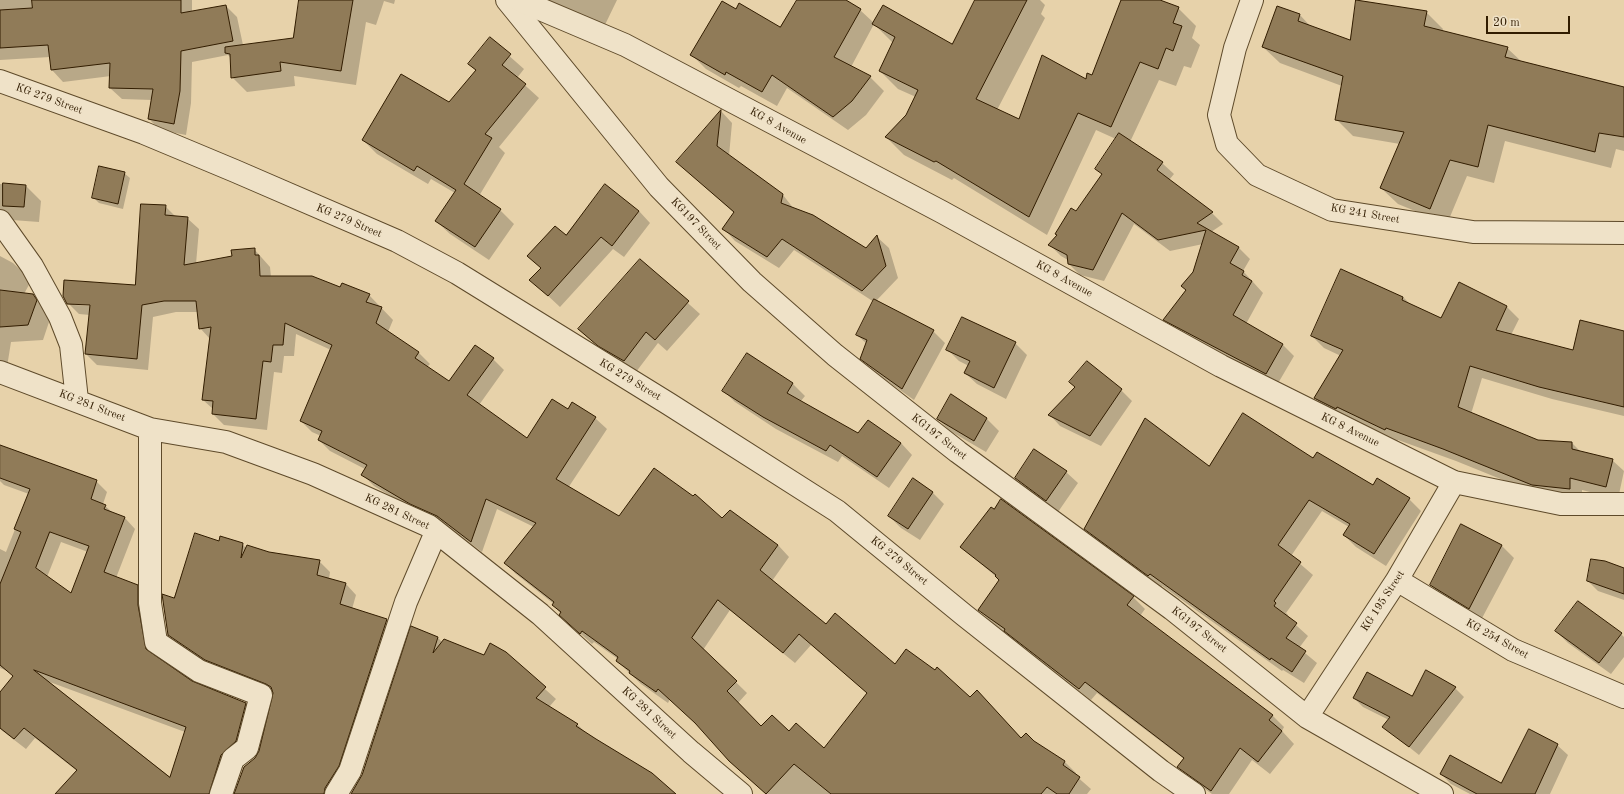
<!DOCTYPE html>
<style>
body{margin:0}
#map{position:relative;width:1624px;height:794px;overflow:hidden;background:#e7d2aa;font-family:"Old Standard TT",serif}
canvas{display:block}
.scale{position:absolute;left:1486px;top:16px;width:84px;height:18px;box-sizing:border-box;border:2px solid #311c00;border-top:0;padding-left:5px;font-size:12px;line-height:14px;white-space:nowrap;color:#311c00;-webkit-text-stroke:3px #efe2c8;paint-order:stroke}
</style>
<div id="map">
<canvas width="1624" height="794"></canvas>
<div class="scale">20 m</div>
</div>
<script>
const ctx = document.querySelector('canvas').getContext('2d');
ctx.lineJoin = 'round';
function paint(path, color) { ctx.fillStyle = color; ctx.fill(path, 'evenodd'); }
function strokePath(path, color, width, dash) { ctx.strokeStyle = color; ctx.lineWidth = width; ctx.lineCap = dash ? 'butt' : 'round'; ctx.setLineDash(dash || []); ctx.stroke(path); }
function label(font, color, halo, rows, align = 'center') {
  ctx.font = font + ' "Old Standard TT",serif'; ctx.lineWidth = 3.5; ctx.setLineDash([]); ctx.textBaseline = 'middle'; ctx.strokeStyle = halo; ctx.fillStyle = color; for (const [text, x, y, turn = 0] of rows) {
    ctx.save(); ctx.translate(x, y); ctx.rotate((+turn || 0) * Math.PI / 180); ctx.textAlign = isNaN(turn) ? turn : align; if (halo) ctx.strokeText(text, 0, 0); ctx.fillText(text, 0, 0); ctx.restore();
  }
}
paint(new Path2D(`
 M0 0H192V12L226 6 237 17 243 45 293 39 313 0H395L394 4 384 1 376 25 366 22 356 85 294 76 295 86 247 92 232 77 231 58 228 55 192 62 191 103 186 135 160 130 149 119 152 100 122 99 110 88 111 76 63 82 52 70 50 57 0 60Z
 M543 0H617L602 31Z
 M798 0H844L860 10 874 23 952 45 976 0H1040L1045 5 1041 14 1045 18 997 110 1019 120 1092 77 1122 0H1157L1178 8 1196 26 1192 38 1200 45 1191 68 1184 66 1176 86 1159 80 1130 142 1162 163 1174 174 1169 180 1212 213 1223 224 1211 232 1239 248 1250 259 1243 271 1263 293 1246 324 1282 344 1294 356 1277 385 1176 331 1165 320 1187 290 1203 244 1170 251 1134 224 1104 281 1080 275 1069 264 1068 260 1061 256 1050 245 1077 212 1102 175 1097 169 1116 139 1096 130 1047 235 954 178 952 180 904 155 886 137 907 115 916 97 898 89 880 71 893 43 874 24 851 67 870 77 884 91 866 115 848 130 787 88 777 106 741 86 739 88 706 69 692 55 736 10 781 28Z
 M1278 7 1300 15 1312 28 1350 41 1426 12 1443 29 1442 32 1507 48 1522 62 1624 88V151L1616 149 1611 168 1505 141 1494 183 1467 176 1447 224 1398 204 1381 188 1400 144 1353 136 1336 119 1342 86 1280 63 1263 47Z
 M490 39 524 69 517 78 539 98 499 147 505 153 479 196 500 210 514 224 489 260 450 234 436 221 455 193 431 179 428 184 377 154 363 140 449 103 476 71 469 64Z
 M721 111 732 123 729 156 783 195 794 209 867 250 877 237 889 248 898 278 876 301 933 331 945 343 914 400 873 371 861 359 867 344 857 335 874 302 794 250 779 268 735 241 724 229 734 213 677 162Z
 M124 173 130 178 123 209 99 203 93 197Z
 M0 184 26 186 41 201 39 222 12 220 0 234Z
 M165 206 176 217 187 218 199 229 196 264 233 256 254 249 270 267 271 277 369 295 393 320 388 332 418 352 430 364 427 367 449 382 493 359 504 370 479 405 527 440 568 410 595 418 607 429 568 488 619 518 722 520 730 511 778 545 789 557 772 581 826 625 895 666 970 698 977 691 1022 739 1033 741 1065 762 1076 773 1075 775 1091 789 1087 794H766L742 772 701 728 670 699 668 703 641 684 617 661 618 659 594 642 592 644 572 626 553 605 554 604 516 574 505 563 534 527 497 509 482 552 449 527 422 515 374 486 362 474 365 469 330 451 319 440 321 436 312 432 301 421 331 350 296 334 294 356H284L282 373 274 372 267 430 224 425 213 414V409L203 400 210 339 200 328 198 312H176L153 317 148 370 97 365 86 354 90 315 79 314 68 303 136 286ZM74 303 95 304 94 306 74 305ZM730 610 795 663 811 645 868 694 824 749 789 732 761 728 738 703 747 693 703 650Z
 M639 211 650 223 624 257 613 249 560 307 531 280 566 237Z
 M0 256 13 263 29 278 31 281 24 294H32L48 310 51 316 43 340 11 342 7 367 0 364Z
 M640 260 700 314 667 351 658 343 636 372 611 357 579 329Z
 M1341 270 1403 297 1411 305 1442 319 1459 283 1507 307 1519 319 1511 335 1573 351 1624 332V416L1552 399 1482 378 1471 414 1538 441 1572 443 1582 453 1612 460 1624 471 1618 499 1582 490V501L1545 497 1456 461 1398 440 1397 442 1327 410 1315 398 1341 356 1324 348 1312 336Z
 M1015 343 1027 355 1006 399 977 384 965 373 969 366 959 361 947 349Z
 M748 354 793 384 805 396 800 402 859 435 901 443 912 455 889 488 842 456 838 462 776 429 735 402 723 390Z
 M1076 387 1121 390 1132 401 1101 446 1060 426 1050 415Z
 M952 395 987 419 999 431 986 452 950 431 938 419Z
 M0 446 96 481 107 492 103 504 114 514 125 518 135 529 116 578 137 586 148 597V616L155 657 192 682 246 703 256 714 222 794H56L77 771 35 738 26 749 0 729V693L15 674 0 668V549L6 552 29 494 4 485 0 481ZM61 542 88 552 71 594 47 577ZM47 681 185 732 170 779Z
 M1313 459 1373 486 1409 499 1421 511 1386 566 1356 547 1344 535 1349 527 1322 511 1291 556 1313 575 1286 613 1288 615 1287 617 1308 636 1299 648 1317 663 1304 683 1283 670 1282 671 1162 586 1161 588 1098 541 1085 529 1209 467Z
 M1066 472 1078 483 1058 512 1028 490 1016 478Z
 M932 492 944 504 920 540 901 528 889 516Z
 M1462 525 1502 546 1514 558 1481 620 1443 597 1431 585Z
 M219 542 242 544 246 548 269 553 319 561 330 572 329 579 346 584 356 595 352 609 387 620 398 630 338 794H234L260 752 274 693 217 670 180 645 168 634 174 599Z
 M961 547 1133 597 1145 609 1140 616 1272 715 1284 727 1282 731 1294 744 1270 774 1252 760 1229 794H1212L1191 779 1179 767 1184 759 1097 693 1091 700 991 622 979 610 1000 580Z
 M1624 569V600L1598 591 1588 581Z
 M1556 631 1621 634 1624 637V657L1611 674 1568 643Z
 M438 638 442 642 485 656 505 653 556 699 549 707 577 724 588 735 675 794H351L363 776Z
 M1455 688 1464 697 1419 755 1384 727 1389 720 1363 707 1354 698 1412 697Z
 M1529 731 1557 745 1568 755 1550 794H1470L1451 784 1441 774 1501 784Z`), '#0003');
const building = new Path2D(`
 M32 0H181V13L226 5 233 41 181 51 180 91 174 124 148 119 153 89 109 88 110 63 51 70 48 45 0 48V10L32 8Z
 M299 0H353L341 71 280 62 281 71 231 78 230 54 225 53V47L293 38Z
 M797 0H846L861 9 834 57 871 76 852 101 833 117 772 75 762 92 726 72 725 75 690 55 722 1 736 9 739 3 780 27Z
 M975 0H1027L976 99 1019 119 1042 55 1086 79 1087 73 1092 75 1121 0H1160L1179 7 1173 23 1182 26 1173 51 1166 48 1158 69 1140 62 1111 127 1078 113 1029 217 936 161 934 162 885 137 906 115 918 90 879 71 895 37 872 24 883 5 952 44Z
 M1356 0 1427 11 1424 26 1508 47 1505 57 1624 87V137L1599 133 1595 152 1488 125 1478 167 1450 160 1430 209 1380 188 1404 132 1335 120 1343 76 1262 47 1277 6 1300 14 1298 21 1350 40Z
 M490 37 511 54 502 65 526 84 485 134 492 138 464 184 501 209 475 247 435 221 456 190 417 166 414 171 362 140 401 74 449 102 476 70 468 64Z
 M721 110 717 146 783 194 781 203 813 215 866 248 877 235 886 266 862 291 782 239 767 257 722 229 734 212 676 162Z
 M1119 133 1163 162 1157 170 1213 212 1197 223 1239 247 1230 263 1244 271 1242 275 1252 281 1233 315 1283 344 1266 374 1163 320 1186 290 1181 286 1193 272 1206 230 1158 240 1122 213 1093 270 1068 264 1067 255 1048 245 1057 235 1055 234 1071 208 1076 211 1102 174 1095 169Z
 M99 166 125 172 118 204 92 198Z
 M3 183 26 185 24 207 3 206Z
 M605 184 639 211 612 246 601 237 548 296 529 280 541 268 527 256 555 226 566 235Z
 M141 204 166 205 165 215 188 217 184 265 232 256 231 250 255 248V255H259L260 276H312L340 287 342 283 370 294 366 302 382 307 376 323 419 352 415 358 449 381 475 345 494 358 467 395 527 438 552 399 568 409 572 402 596 417 556 479 619 516 654 468 693 496 695 494 722 518 730 510 778 545 760 570 826 624 835 613 895 664 906 649 935 670 937 667 970 697 977 690 1021 738 1026 733 1034 741 1065 761 1063 765 1080 777 1069 794H1057L1047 787 1041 794H831L794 764 766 794 729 761 695 723 658 689 656 692 629 673 630 671 616 661 618 657 582 631 580 634 559 615 561 612 552 605 554 602 504 563 536 523 486 499 471 542 437 516 410 504 361 475 367 465 318 440 322 431 300 421 332 345 285 323 283 345H273L271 362 263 361 256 419 212 414 213 401 202 400 211 327 199 329 196 301H164L142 305 137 359 85 354 90 305 67 304 63 296 64 280 135 285ZM718 600 783 653 799 634 867 693 824 748 796 723 789 731 772 715 761 726 727 691 737 681 692 638Z
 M640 259 689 301 655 340 646 332 624 361 598 346 578 329Z
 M1341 269 1403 297 1402 300 1441 318 1459 282 1507 306 1496 330 1573 350 1580 320 1624 331V407L1539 387 1470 366 1458 407 1538 440 1572 442V449L1613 459 1606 487 1570 478V489L1532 485 1443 449 1386 428 1385 430 1337 407 1336 409 1314 398 1343 350 1311 336Z
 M0 290 33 294 37 300 28 325 0 327Z
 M874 299 934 330 902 389 860 359 867 340 856 335Z
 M962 317 1016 342 994 388 964 373 970 361 946 350Z
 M747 353 793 383 787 393 858 433 868 420 901 443 877 477 830 445 826 451 763 417 722 391Z
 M1087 361 1122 389 1090 436 1048 415 1075 387 1069 382Z
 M951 394 987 418 974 441 937 419Z
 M1243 413 1313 458 1317 452 1373 485 1377 478 1410 498 1374 554 1343 535 1350 524 1309 500 1278 545 1301 562 1274 601 1276 603 1274 606 1297 623 1286 638 1306 651 1292 672 1271 658 1270 660 1150 574 1148 576 1084 529 1145 418 1209 466Z
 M0 445 97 480 91 499 106 505 104 509 125 517 104 572 138 585V605L146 649 192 681 246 703 236 741 221 755 209 794H55L77 770 24 728 14 739 0 728V692L13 676 0 665V584L21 532 14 529 30 489 0 478ZM50 532 89 546 71 593 36 568ZM34 670 186 727 170 777Z
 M1034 449 1067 471 1046 501 1015 478Z
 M913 478 933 492 908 529 888 516Z
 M1001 499 1134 596 1127 605 1273 715 1269 720 1282 731 1258 762 1240 748 1211 791 1177 767 1184 758 1085 682 1079 689 1004 631 1005 629 978 610 999 580 995 576 996 575 960 547 991 507 994 509Z
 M1461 524 1502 545 1469 609 1430 585Z
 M195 533 219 541 220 536 243 543 241 558 247 545 269 552 320 560 317 575 346 583 340 604 387 619 339 766 325 788 324 794H234L244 767 255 758 259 751 273 693 271 687 266 684 205 660 168 635 162 594 174 598Z
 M1591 559 1605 561 1624 568V594L1587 581Z
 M1578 601 1622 633 1599 663 1555 631Z
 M411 626 438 637 433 653 444 639 484 655 490 643 506 652 546 687 536 698 578 724 576 726 596 739 652 773 676 794H351L362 775Z
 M1426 670 1456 687 1409 747 1382 727 1390 717 1353 698 1367 672 1412 696Z
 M1529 729 1558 744 1535 794H1477L1440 774 1450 755 1501 783Z`);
paint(building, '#907b58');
strokePath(building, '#311c00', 1);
const minor = new Path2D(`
 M507 0 659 187 752 282 835 355 958 452 1172 609 1307 717 1442 794
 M1252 0 1235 48 1219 115 1227 144 1257 175 1332 210 1473 232 1624 233
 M0 81 144 133 235 171 397 241 457 273 669 404 837 511 964 615 1161 771 1194 794
 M0 221 32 266 60 317 71 345 77 400
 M0 372 150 429 226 442 313 474 429 526 540 614 691 752 741 794
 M150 429V603L156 642 199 671 261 695 247 748 233 759 221 794
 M1397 580 1513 650 1624 697
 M1307 717 1397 580 1454 482
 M336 794 350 771 406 602 436 532`);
const tertiary = new Path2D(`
 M519 0 625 45 942 212 1221 366 1454 482 1561 504H1624`);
strokePath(minor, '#5e4a2a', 24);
strokePath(tertiary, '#5e4a2a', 24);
strokePath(minor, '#efe2c8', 22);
strokePath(tertiary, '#efe2c8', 22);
label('11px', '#311c00', '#efe2c8', [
 ["KG 279 Street",49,99,20],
 ["KG 8 Avenue",778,126,29],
 ["KG 241 Street",1365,214,10],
 ["KG 279 Street",349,221,23],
 ["KG197 Street",696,224,46],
 ["KG 8 Avenue",1064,279,29],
 ["KG 279 Street",630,380,31],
 ["KG 281 Street",92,406,21],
 ["KG 8 Avenue",1350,430,26],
 ["KG197 Street",939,437,38],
 ["KG 281 Street",397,512,25],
 ["KG 279 Street",899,561,39],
 ["KG 195 Street",1383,601,-57],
 ["KG197 Street",1199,630,38],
 ["KG 254 Street",1497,639,29],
 ["KG 281 Street",649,713,43]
]);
</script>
